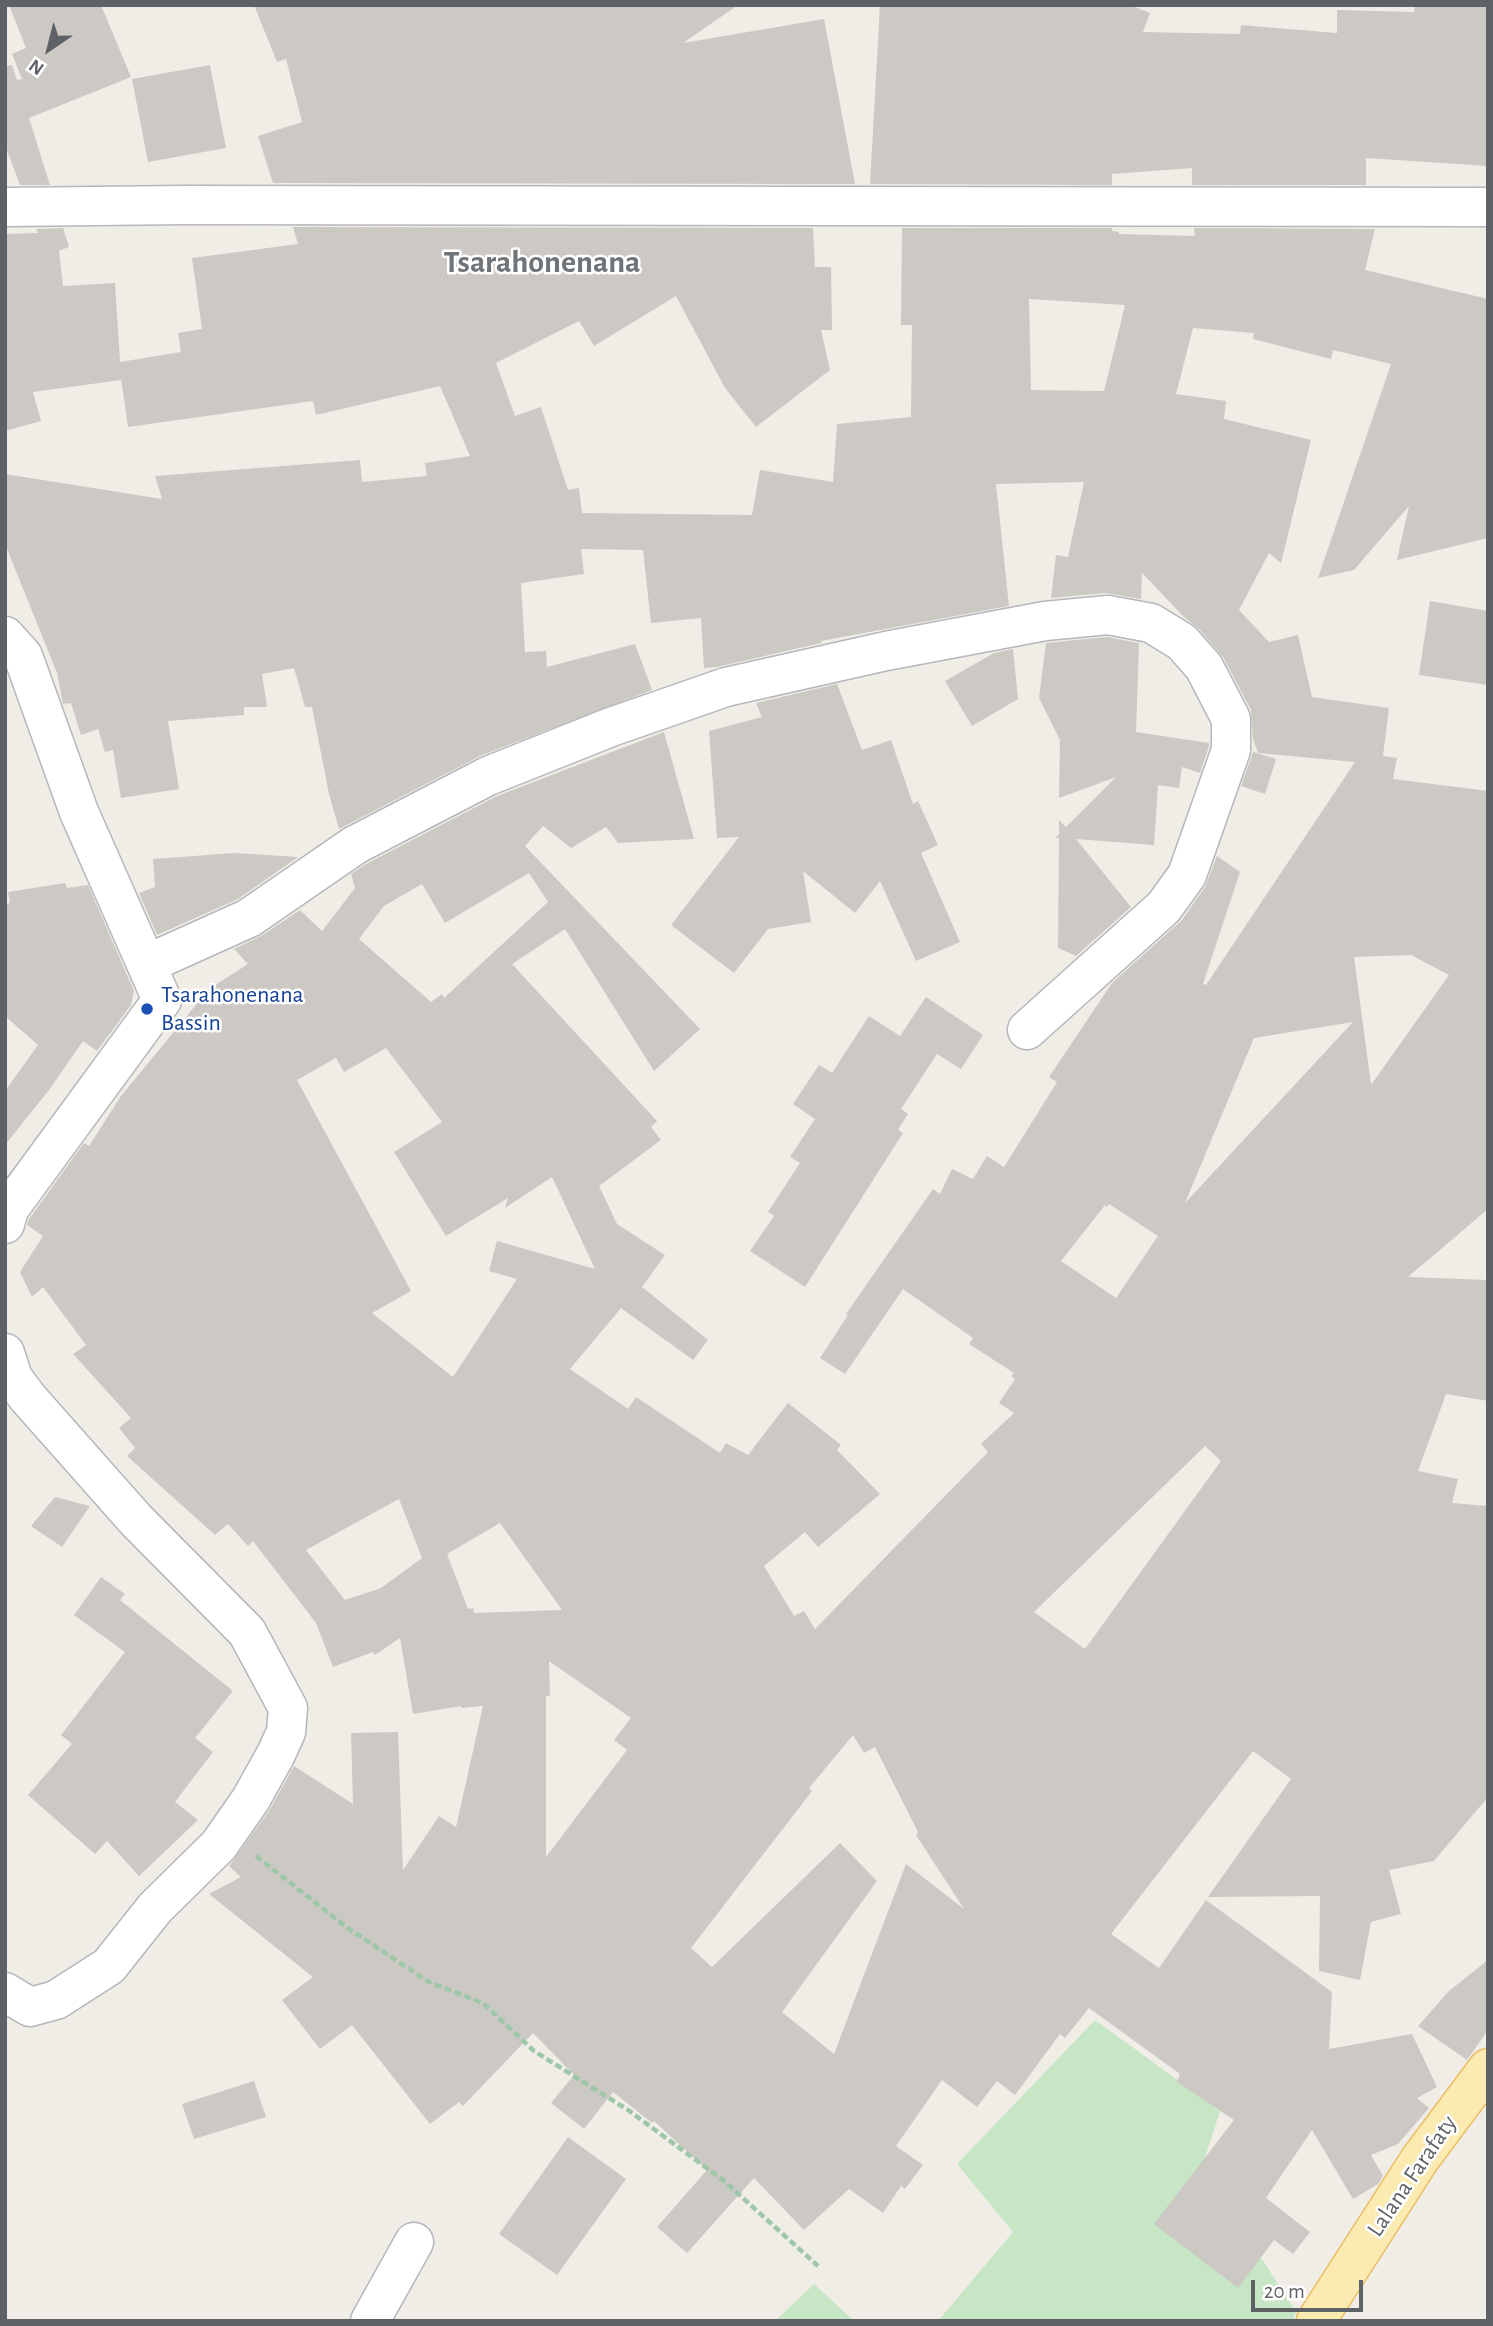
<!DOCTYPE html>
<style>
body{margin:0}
#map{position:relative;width:1493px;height:2326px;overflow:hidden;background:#f0ede7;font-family:"Alegreya Sans",sans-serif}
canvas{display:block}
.frame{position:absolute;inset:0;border:7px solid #5e6266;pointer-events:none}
.north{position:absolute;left:14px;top:14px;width:70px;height:70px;-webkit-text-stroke:5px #fff;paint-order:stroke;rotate:215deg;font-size:19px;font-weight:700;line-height:28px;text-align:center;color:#5e6266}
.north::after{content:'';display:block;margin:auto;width:24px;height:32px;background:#5e6266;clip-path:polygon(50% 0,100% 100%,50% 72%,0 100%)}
.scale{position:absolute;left:1251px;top:2280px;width:112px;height:32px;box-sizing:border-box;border:4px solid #5e6266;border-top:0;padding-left:9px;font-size:21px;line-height:24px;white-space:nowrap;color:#5e6266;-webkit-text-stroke:5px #fff;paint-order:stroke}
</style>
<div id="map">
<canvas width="1493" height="2326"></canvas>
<div class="frame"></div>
<div class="north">N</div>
<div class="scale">20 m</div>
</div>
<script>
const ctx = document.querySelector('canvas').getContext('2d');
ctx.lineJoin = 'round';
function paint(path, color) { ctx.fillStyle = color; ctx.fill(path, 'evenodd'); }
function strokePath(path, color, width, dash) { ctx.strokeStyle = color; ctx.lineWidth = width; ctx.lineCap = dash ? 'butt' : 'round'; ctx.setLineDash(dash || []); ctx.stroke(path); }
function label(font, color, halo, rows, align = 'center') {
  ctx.font = font + ' "Alegreya Sans",sans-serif'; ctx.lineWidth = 5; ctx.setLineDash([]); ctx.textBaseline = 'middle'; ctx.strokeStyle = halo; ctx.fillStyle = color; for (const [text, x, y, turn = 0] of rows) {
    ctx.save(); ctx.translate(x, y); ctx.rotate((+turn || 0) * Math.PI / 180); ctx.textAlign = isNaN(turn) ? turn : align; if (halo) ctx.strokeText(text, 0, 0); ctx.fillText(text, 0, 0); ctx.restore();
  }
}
paint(new Path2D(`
 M1095 2020 1220 2111 1194 2192 1192 2245 1262 2259 1296 2312 1292 2321H938L1013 2232 957 2164Z
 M814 2284 854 2321H775Z`), '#c7e6c5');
paint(new Path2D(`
 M9 5H101L131 77 29 118 50 185H20L5 145V66L12 65 17 80 22 79 12 54 26 48Z
 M254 5H738L683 43 824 19 855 184 273 183 258 136 302 122 286 59 277 62Z
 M880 5H1130L1150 13 1143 32 1240 34 1241 25 1337 33V10L1414 12 1415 5H1488V166L1366 158V185H1192V168L1112 174V185L870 184Z
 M210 65 226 148 148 162 132 79Z
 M293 227 813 228 815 267H831L832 330H821L830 370 756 427 725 388 676 296 594 346 579 321 496 363 515 416 541 407 568 490 579 488 582 513 752 515 760 470 833 482 837 424 911 417 912 325H901L902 228H1112V231L1119 232V234L1195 236 1194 228 1375 229 1365 270 1488 299V538L1397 560 1409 506 1354 570 1318 578 1391 364 1333 350 1331 359 1253 339 1254 333 1193 328 1176 394 1226 401 1224 419 1311 440 1281 563 1269 553 1239 610 1269 642 1298 635 1312 697 1389 708 1383 756 1397 758 1393 779 1488 791V1209L1408 1277 1488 1280V1401L1446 1394 1418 1471 1458 1479 1452 1503 1488 1506V1797L1434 1861 1389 1870 1401 1914 1371 1922 1360 1980 1319 1971 1320 1896 1208 1897 1291 1779 1253 1751 1111 1934 1159 1968 1206 1900 1332 1992 1329 2049 1412 2034 1437 2087 1417 2098 1429 2108 1398 2144 1371 2155 1383 2176 1378 2184 1353 2199 1312 2130 1266 2198 1310 2232 1293 2254 1274 2240 1238 2288 1154 2224 1234 2120 1177 2082 1180 2074 1089 2008 1065 2038 1060 2034 1015 2095 997 2081 977 2107 942 2080 896 2146 923 2165 905 2189 901 2186 883 2213 849 2189 804 2230 754 2178 687 2253 657 2227 707 2170 654 2121 652 2123 613 2092 584 2129 551 2103 574 2075 533 2033 463 2106 459 2102 430 2124 352 2025 320 2049 282 2000 313 1977 209 1894 241 1877 229 1866 269 1811 294 1766 353 1804 351 1733 398 1732 403 1870 439 1816 456 1827 483 1706 461 1708V1706L413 1714 400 1638 375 1655 373 1652 333 1667 316 1623 253 1541 248 1546 228 1524 215 1535 127 1456 135 1448 119 1428 131 1418 73 1354 86 1345 43 1287 32 1297 20 1272 43 1236 27 1225 29 1219 84 1143 89 1146 121 1096 209 989 248 964 234 949 261 936 300 910 322 931 355 888 351 874 366 864 497 796 664 732 694 839 618 843 606 827 571 848 543 826 525 846 700 1029 654 1071 565 929 512 964 657 1121 651 1127 661 1140 599 1186 617 1224 665 1255 642 1287 708 1340 693 1360 621 1308 570 1369 628 1409 636 1397 720 1453 726 1443 748 1455 788 1403 841 1445 837 1450 880 1494 818 1547 805 1532 764 1566 794 1616 804 1611 815 1629 988 1452 981 1444 1014 1413 999 1403 1015 1379 1011 1376 1014 1373 969 1344 973 1338 903 1289 845 1374 820 1358 848 1315 846 1314 933 1189 940 1194 952 1169 973 1179 987 1156 1004 1167 1057 1082 1049 1077 1112 983 1182 920 1205 887 1217 856 1240 872 1203 984 1206 985 1355 762 1258 753 1253 739 1251 710 1223 657 1198 628 1184 617 1142 573 1141 599 1106 593 1051 598 1056 555 1068 557 1084 482 996 484 1009 606 821 641V643L717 667 704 668 701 618 651 623 643 550 581 549 584 574 521 583 525 652 546 651 547 667 635 644 652 690 480 756 339 829 329 794 312 707H305L294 668 262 674 267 707H244V715L168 721 179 789 121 798 113 750 105 752 98 729 81 735 71 703 63 704 57 673 5 544V474L162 499 155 476 360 460 362 482 427 476 425 463 470 456 440 386 316 415 313 401 128 427 121 378V380L33 392 41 421 5 431V234L38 233 36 229 63 228 69 247 59 251 63 286 115 283 120 362 181 352 178 333 202 329 192 258 298 244ZM1029 299 1125 305 1104 391 1031 390ZM529 873 548 902 444 998 442 994 431 1002 359 939 384 906 422 884 445 923ZM1411 955 1449 975 1371 1085 1354 957ZM1353 1022 1185 1203 1254 1038ZM386 1048 442 1122 394 1152 446 1236 508 1198 505 1208 552 1177 595 1269 497 1241 489 1271 517 1279 453 1377 372 1313 411 1291 297 1080 336 1058 344 1072ZM1109 1204 1158 1236 1116 1298 1061 1261 1105 1205 1107 1207ZM1205 1446 1221 1461 1085 1649 1034 1612ZM399 1499 422 1558 381 1588 345 1600 306 1550ZM500 1523 562 1610 474 1613 473 1608 468 1609 447 1554ZM549 1661 631 1718 614 1740 627 1750 546 1857V1696H550ZM853 1735 864 1753 875 1747 918 1832 916 1835 964 1909 906 1864 834 2054 782 2012 877 1881 840 1843 712 1967 691 1948 812 1791 809 1788Z
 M1430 601 1488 611V685L1419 675Z
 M1107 637 1139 643 1136 732 1209 743V746L1200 773 1182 767 1179 788 1158 785 1154 845 1076 839 1131 907 1076 956 1058 948 1059 838H1055L1059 834V820L1066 827 1116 777 1059 798 1060 740 1039 698 1046 643Z
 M1013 649 1018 699 972 726 945 681 994 653Z
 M837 684 862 750 891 740 913 804 918 801 938 845 921 853 960 942 916 961 880 881 855 913 803 871 811 922 768 929 734 973 671 925 739 837 717 838 709 731 762 717 756 703Z
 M1253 752 1276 759 1265 794 1241 786Z
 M235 853 298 857 238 899 157 935 139 893 155 887 153 859Z
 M65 883 67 888 88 885 134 991 131 1005 97 1051 83 1041 49 1090 5 1145V1091L38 1045 5 1016V904L10 903 8 892Z
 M926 997 983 1035 961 1069 937 1054 901 1109 908 1114 898 1130 903 1133 805 1287 750 1251 774 1216 768 1212 800 1163 790 1157 815 1119 793 1104 819 1065 832 1073 869 1016 900 1036Z
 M55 1497 90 1506 62 1547 31 1526Z
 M101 1577 125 1594 120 1600 233 1691 195 1738 213 1752 175 1802 198 1820 139 1876 107 1841 95 1854 28 1795 72 1744 61 1735 125 1652 74 1615Z
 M1488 1960V2030L1467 2060 1418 2026 1449 1991Z
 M254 2081 266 2117 194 2139 182 2104Z
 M568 2137 626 2179 557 2275 499 2234Z`), '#ccc8c4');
const minor = new Path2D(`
 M5 207 185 205 1488 207
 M5 636 23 656 79 812 162 1000 9 1209 5 1224
 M147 964 249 918 355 845 488 776 611 727 726 687 886 651 1045 621 1108 615 1151 623 1182 642 1204 667 1231 719V750L1187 875 1164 907 1027 1030
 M5 1353 13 1378 28 1398 136 1520 247 1632 288 1708 286 1732 276 1754 251 1799 219 1845 155 1908 109 1966 56 2000 30 2007 5 1992
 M370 2321 414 2242`);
const major = new Path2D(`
 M1316 2321 1420 2159 1488 2068`);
strokePath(minor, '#b4b7bb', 41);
strokePath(major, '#ecbe64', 41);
strokePath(new Path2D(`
 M256 1856 349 1929 429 1982 483 2003 534 2051 628 2110 723 2180 818 2266`), '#9ec7a7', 4.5, [7, 3.5]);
strokePath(minor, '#fff', 38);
strokePath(major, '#fcebb0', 38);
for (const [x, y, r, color] of [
 [147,1009,7,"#1a4fb4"]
]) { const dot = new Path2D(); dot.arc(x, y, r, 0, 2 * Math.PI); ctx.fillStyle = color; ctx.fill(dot); strokePath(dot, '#fff', 2.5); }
label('24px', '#164399', '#fff', [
 ["Tsarahonenana",161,995],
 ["Bassin",161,1023]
], 'left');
label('24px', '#5e6266', '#fff', [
 ["Lalana Farafaty",1412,2176,-56]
]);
label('bold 32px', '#6f7478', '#fff', [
 ["Tsarahonenana",542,262]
]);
</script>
